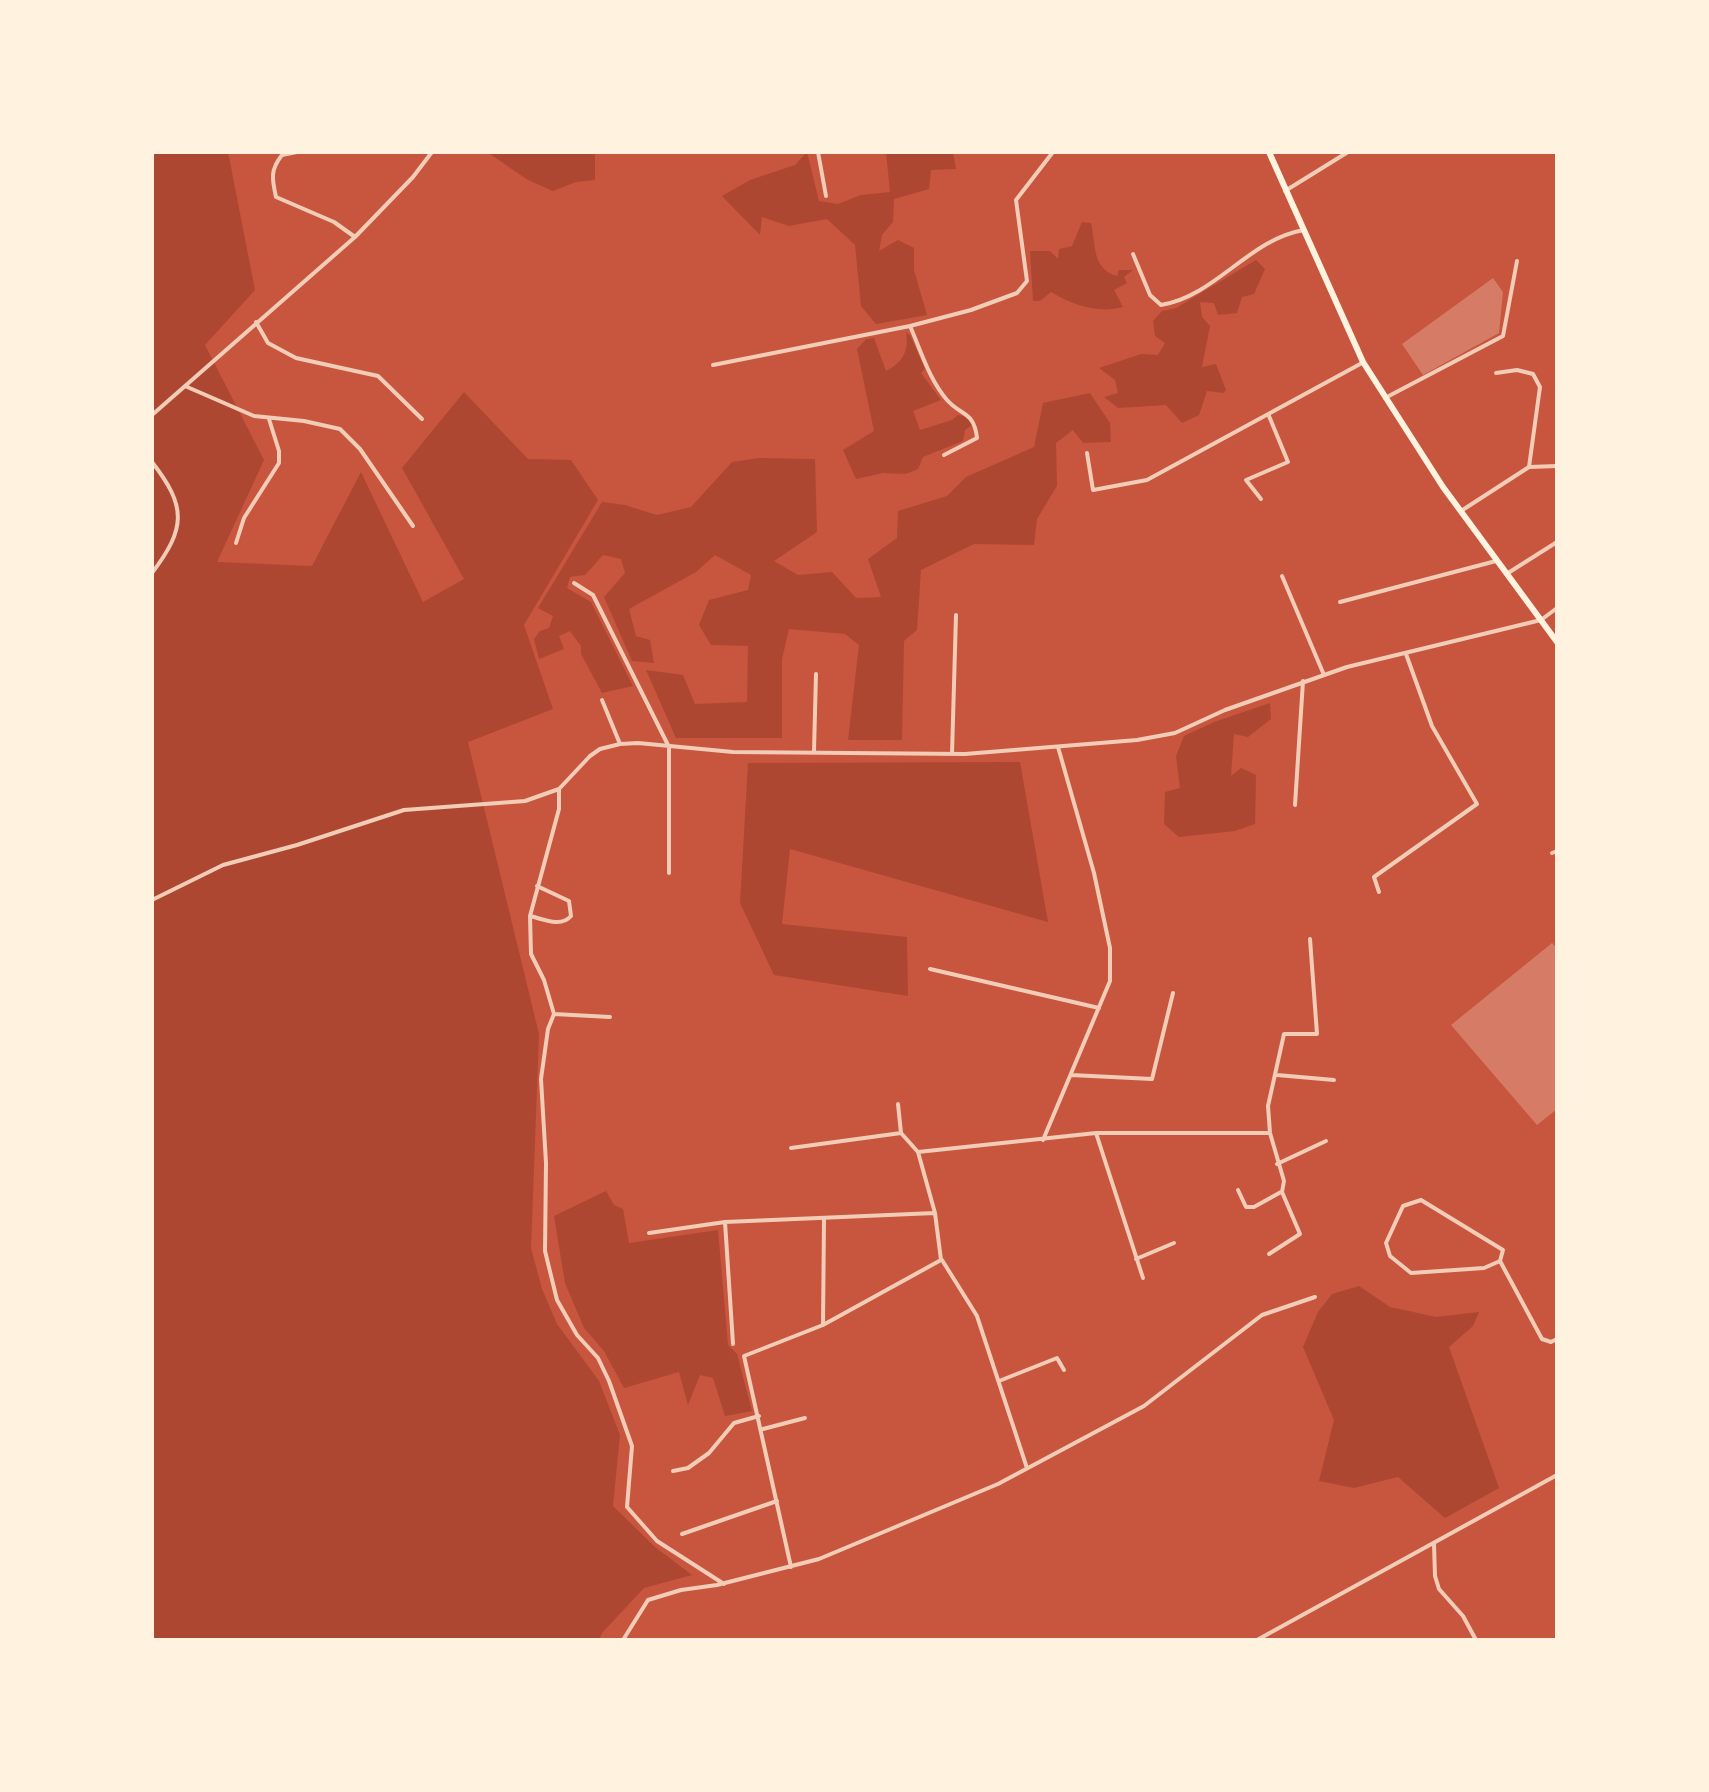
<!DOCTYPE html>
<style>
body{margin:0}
#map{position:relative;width:1709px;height:1792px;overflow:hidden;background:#c8553d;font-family:"IBM Plex Sans",sans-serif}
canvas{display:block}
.frame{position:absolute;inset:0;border:154px solid #fff3e0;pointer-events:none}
</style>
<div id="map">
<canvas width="1709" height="1792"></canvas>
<div class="frame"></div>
</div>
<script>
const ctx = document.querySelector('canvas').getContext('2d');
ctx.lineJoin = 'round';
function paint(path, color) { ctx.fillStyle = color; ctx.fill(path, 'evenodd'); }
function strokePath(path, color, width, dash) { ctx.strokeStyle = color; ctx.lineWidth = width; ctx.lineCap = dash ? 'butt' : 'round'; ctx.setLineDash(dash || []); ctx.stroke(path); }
paint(new Path2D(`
 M152 152H228L255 290 205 345 264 460 217 562 312 566 361 472 423 602 464 579 402 468 464 392 528 459 571 460 598 500 524 625 553 709 468 742 539 1034 531 1248 542 1289 557 1324 599 1381 620 1435 613 1506 655 1547 692 1575 644 1588 602 1633 599 1640H152Z
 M487 152H595V180L576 182 553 191 528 180Z
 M807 152 819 201 838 204 861 195 890 192 886 152H953L956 169 931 170 929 189 894 199 893 222 882 235 879 251 898 240 914 248V270L927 315 876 324 861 306 855 245 827 219 789 226 762 217 760 235 722 196 750 180 795 165Z
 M1082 222 1091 223C1096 245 1092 269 1117 276L1119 270H1133L1124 277 1127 283 1114 290 1123 307C1098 314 1073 305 1051 292L1040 301H1033L1030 251H1050L1058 259 1059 249 1072 246Z
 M1256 260 1265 269 1254 294 1242 297 1237 313 1218 315 1214 303 1200 302 1202 317 1210 326 1202 367 1216 364 1226 390 1223 393 1207 391 1199 415 1182 423 1166 405 1118 408 1104 397 1118 393 1115 380 1099 368 1141 354 1158 355 1165 343 1155 336 1153 321 1162 311 1176 308Z
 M906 333 910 335 925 369 921 373 941 400 913 411 920 430 952 420 958 415 965 416 972 425 965 430 963 441 923 457 918 469 906 474 883 473 856 479 843 450 874 431 857 349 866 339 874 338 886 371C902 363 909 352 906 333Z
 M1090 393 1110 423 1111 442 1083 443 1073 430 1056 443 1057 486 1037 519 1034 545 974 544 921 570 917 630 904 641 902 740H848L859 645 845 634 789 629 782 659V738H676L646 670 683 675 695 704 747 702 748 646 711 645 699 625 709 600 748 590 751 575 715 555 696 572 629 609 636 636 650 640 654 663 632 661 604 597 625 573 621 559 603 555 585 575 570 577 567 588 591 602 633 686 602 693 581 654V646L570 631 559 636 564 649 539 659 534 639 540 631 549 628 553 616 538 608 602 502 625 505 657 515 691 507 732 462 759 458 815 459 817 532 774 561 798 575 832 572 856 598 881 597 868 559 897 538 898 511 947 496 966 477 1034 447 1043 403Z
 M1270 703 1271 719 1248 737 1234 734 1231 776 1241 768 1256 775 1255 824 1235 831 1179 837 1164 824 1165 792 1180 788 1176 756 1184 736 1214 722Z
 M1020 762 1048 922 790 849 782 924 907 937 908 996 774 975 740 903 748 763Z
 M606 1191 614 1205 623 1209 629 1243 718 1230 728 1345 737 1354 752 1411 725 1416 713 1378 700 1375 688 1405 679 1372 624 1388 604 1351 584 1328 565 1283 554 1216Z
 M1359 1286 1390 1307 1436 1317 1479 1312 1473 1326 1449 1347 1499 1488 1445 1518 1398 1477 1354 1488 1319 1481 1334 1420 1303 1347 1318 1312 1332 1294Z`), '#ae4732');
paint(new Path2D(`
 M1493 278 1503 292 1499 333 1423 375 1402 344Z
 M1552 943 1557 948V1109L1537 1125 1451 1025Z`), '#d67c66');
strokePath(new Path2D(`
 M297 152 282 155C270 170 272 179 276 197L334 222 355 237
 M818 152 826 196
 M1285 191 1348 152
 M1133 254 1150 295 1161 305C1216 296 1249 239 1304 230
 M256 322 268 343 296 358 378 376 422 419
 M910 326C921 351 929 379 947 400 961 416 974 411 977 438L944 455
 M713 365 910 326 971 310 1017 293 1027 281 1016 200 1053 152
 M1496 373 1517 370 1533 374 1540 387 1529 467
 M185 386 254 416 304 421 340 429 360 449 413 526
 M1385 398 1503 336 1517 261
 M152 415 355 237 413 177 432 152
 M1087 453 1093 490 1147 480 1362 363
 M152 462C187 507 186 528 152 573
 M1261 499 1246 480 1288 462 1269 416
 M1461 511 1529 467 1557 466
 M236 543 244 518 279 463V451L269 419
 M1508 573 1557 542
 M1282 576 1324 675
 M574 583 593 595 669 747V873
 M1340 602 1496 561
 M602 700 620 744
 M814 751 816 674
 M952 754 956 615
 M559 789V809L530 916 531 954 544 980 554 1014 548 1029 541 1079 546 1163 545 1251 557 1300 577 1335 598 1358 609 1381 632 1446 627 1507 657 1541 724 1584
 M1295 805 1303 681
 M1552 853 1557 851
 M1379 892 1374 877 1477 804 1432 726 1406 654
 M152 900 223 865 297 845 404 810 525 801 559 789 590 756 600 749 620 744 638 743 733 752 965 754 1137 740 1175 733 1225 710 1347 667 1541 620 1557 608
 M530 916C543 919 561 928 571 916L569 901 537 886
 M930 969 1099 1008
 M554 1014 610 1017
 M1071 1075 1152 1079 1173 993
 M1277 1075 1334 1080
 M898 1104 901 1133
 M1096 1133 1143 1278
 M1043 1140 1110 981V948L1094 873 1058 747
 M791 1148 901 1133 918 1152
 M1277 1164 1326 1141
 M1238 1190 1246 1207H1254L1281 1192
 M1421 1200 1503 1250 1500 1261 1484 1268 1411 1273 1390 1256 1386 1243 1403 1206Z
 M725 1222 733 1344
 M649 1233 725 1222 935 1213 918 1152 1096 1133H1270
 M1269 1254 1300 1234 1282 1192 1284 1181 1270 1133 1268 1106 1284 1034H1317L1310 939
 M1136 1259 1174 1243
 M942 1260 977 1316 1027 1468
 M1500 1261 1542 1339 1551 1342 1557 1339
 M823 1325 824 1220
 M999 1381 1057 1358 1064 1370
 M763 1429 805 1418
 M673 1471 688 1468 709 1453 734 1423 759 1416
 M682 1534 777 1501
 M1434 1544 1435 1576 1439 1589 1463 1616 1476 1640
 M791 1567 744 1356 823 1325 941 1260 935 1213
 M623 1640 648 1600 681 1590 717 1585 819 1559 998 1484 1144 1406 1262 1315 1315 1297
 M1257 1640 1557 1475`), '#f1ccb7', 4);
strokePath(new Path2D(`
 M1269 152 1363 362 1443 487 1557 642`), '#fff3e0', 6);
</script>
